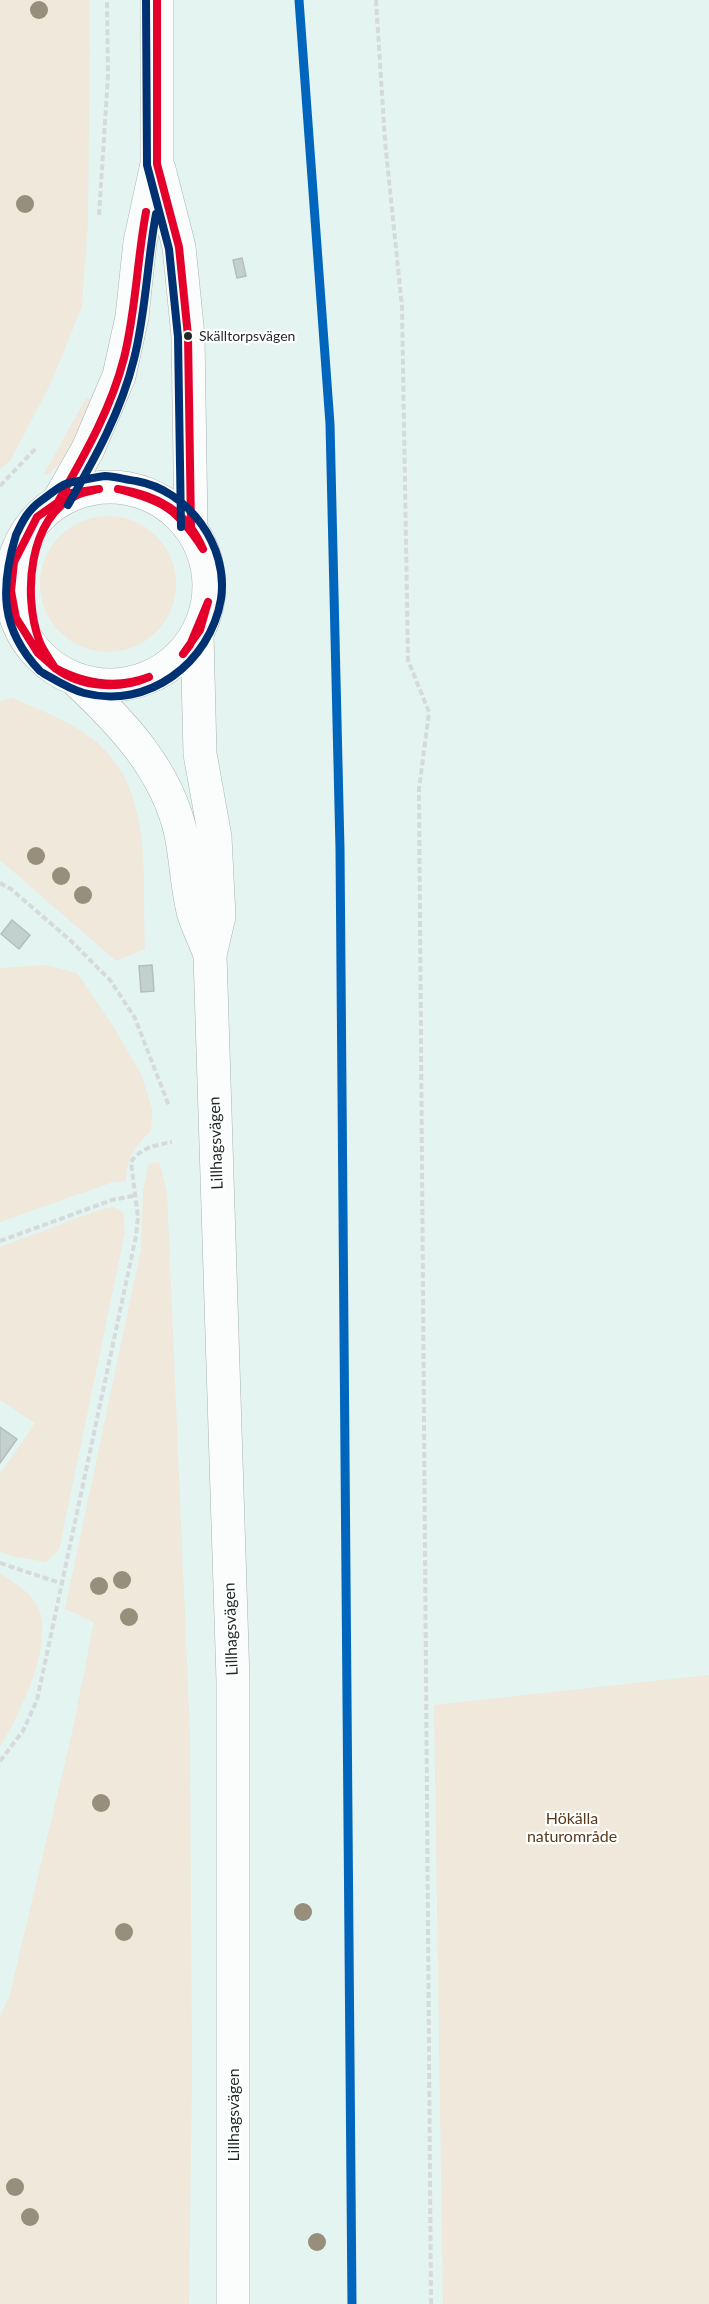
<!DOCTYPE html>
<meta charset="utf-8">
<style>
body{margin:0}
canvas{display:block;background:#e3f4f1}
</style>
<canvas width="709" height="2304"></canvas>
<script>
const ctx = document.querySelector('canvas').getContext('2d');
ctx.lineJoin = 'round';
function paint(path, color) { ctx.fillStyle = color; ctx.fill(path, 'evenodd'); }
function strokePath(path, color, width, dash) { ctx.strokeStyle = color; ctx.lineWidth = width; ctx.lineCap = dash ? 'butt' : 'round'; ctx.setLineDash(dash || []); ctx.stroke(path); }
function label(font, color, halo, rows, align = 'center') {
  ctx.font = font + ' Lato,sans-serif'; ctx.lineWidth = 4.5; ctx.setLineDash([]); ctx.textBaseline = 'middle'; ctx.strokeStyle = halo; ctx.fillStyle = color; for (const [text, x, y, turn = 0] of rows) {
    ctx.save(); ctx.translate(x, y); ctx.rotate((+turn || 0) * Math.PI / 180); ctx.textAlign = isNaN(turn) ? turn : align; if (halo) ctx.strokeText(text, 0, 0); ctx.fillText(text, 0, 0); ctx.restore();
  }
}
paint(new Path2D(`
 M0 0H90L88 223 82 306 51 383 10 461 0 469Z
 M86 398 99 401 62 461 48 475 44 474Z
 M40 584a68 68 0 1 1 136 0a68 68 0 1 1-136 0Z
 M13 698C43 712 78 724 102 747 154 797 142 883 145 949L116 961 0 860V701Z
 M46 965 77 973 113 1026 142 1076 152 1110 151 1131C135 1146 126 1159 126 1181L113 1182 0 1222V968Z
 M159 1162 167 1192 190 1735 192 2073 189 2304H0V2016L9 1998 72 1733 94 1622 65 1609 141 1249 143 1192 148 1165Z
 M114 1207 123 1212 125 1232 59 1550 46 1562 11 1556 0 1551V1474L35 1423 0 1400V1247L102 1209Z
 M0 1573C13 1582 31 1592 38 1607 55 1643 19 1716 0 1747Z
 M709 1675V2304H443L434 1705Z`), '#efe8db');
const building = new Path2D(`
 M242 258 246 276 237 278 233 260Z
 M12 920 30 935 19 949 1 934Z
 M152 965 154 991 141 992 139 966Z
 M0 1427 17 1439 0 1463Z`);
paint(building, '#c4d0ce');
strokePath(building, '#b2bfbd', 1.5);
const minor = new Path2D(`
 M159 169 179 247 188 336 191 527
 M11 586a99 99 0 1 1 198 0a99 99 0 1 1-198 0Z
 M59 500 88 449 119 376 132 317 140 242 157 164V0
 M197 635 200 754 215 837 219 916 210 955 233 1681V2304
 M76 680C122 723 167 770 181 834 186 859 187 886 193 911 197 926 205 940 210 955`);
strokePath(minor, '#a7b4b2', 34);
strokePath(new Path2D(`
 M376 0 385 141 402 307 408 660 429 712 419 789 431 2304
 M99 215 108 76 107 0
 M0 486 37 447
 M0 883 11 889 70 940 110 980 135 1018 169 1106
 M0 1241 112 1200 137 1195
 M0 1563 63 1584
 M0 1761 23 1731 37 1700 136 1236 138 1217 131 1162C140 1148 156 1145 172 1142`), '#d6dada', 4, [6, 3]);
strokePath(minor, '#fbfdfd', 33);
strokePath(new Path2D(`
 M157 0V164L179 247 188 336 191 527
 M118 489C157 495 187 511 203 549
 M118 489C164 501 177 509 203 549
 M59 500C85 454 111 409 124 358 136 310 137 260 146 212
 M183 654 190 645 208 602
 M183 654 200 630 208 602
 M55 668C85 684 117 689 149 677
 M55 668C82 688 119 690 149 677
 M55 668 38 653 16 618 11 591 14 562 37 517 71 493 99 489
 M55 668C50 659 42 650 39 640 23 596 28 517 77 495 84 492 92 491 99 489`), '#e4002b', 8);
strokePath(new Path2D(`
 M146 0 147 165 169 249 178 337 181 527
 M68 505C95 458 121 412 134 359 146 312 147 262 156 214
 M40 671C0 629 0 588 16 535 23 520 28 510 42 500 52 493 62 483 73 482 84 480 95 477 105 476 115 476 126 480 136 481 188 490 229 546 221 599 210 663 148 710 84 693 69 689 57 681 43 673`), '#003273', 8);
strokePath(new Path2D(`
 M299 0 330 424 340 849 352 2304`), '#0065bd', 9);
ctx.fillStyle = '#988e7c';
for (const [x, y] of [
 [39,10],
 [25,204],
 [36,856],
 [61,876],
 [83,895],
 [122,1580],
 [99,1586],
 [129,1617],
 [101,1803],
 [303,1912],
 [124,1932],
 [15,2187],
 [30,2217],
 [317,2242]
]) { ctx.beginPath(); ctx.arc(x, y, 9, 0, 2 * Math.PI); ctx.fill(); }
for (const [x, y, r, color] of [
 [188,336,5,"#1f2928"]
]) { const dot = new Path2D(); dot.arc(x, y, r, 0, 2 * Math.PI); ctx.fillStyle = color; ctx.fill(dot); strokePath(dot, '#fff', 2); }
label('14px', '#1f2928', '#fff', [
 ["Skälltorpsvägen",199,336]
], 'left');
label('16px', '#1f2928', '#fff', [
 ["Lillhagsvägen",216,1143,-92],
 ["Lillhagsvägen",231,1629,-92],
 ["Lillhagsvägen",234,2115,-90]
]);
label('16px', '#5a3a1c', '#fff', [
 ["Hökälla",572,1819],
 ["naturområde",572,1837]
]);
</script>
